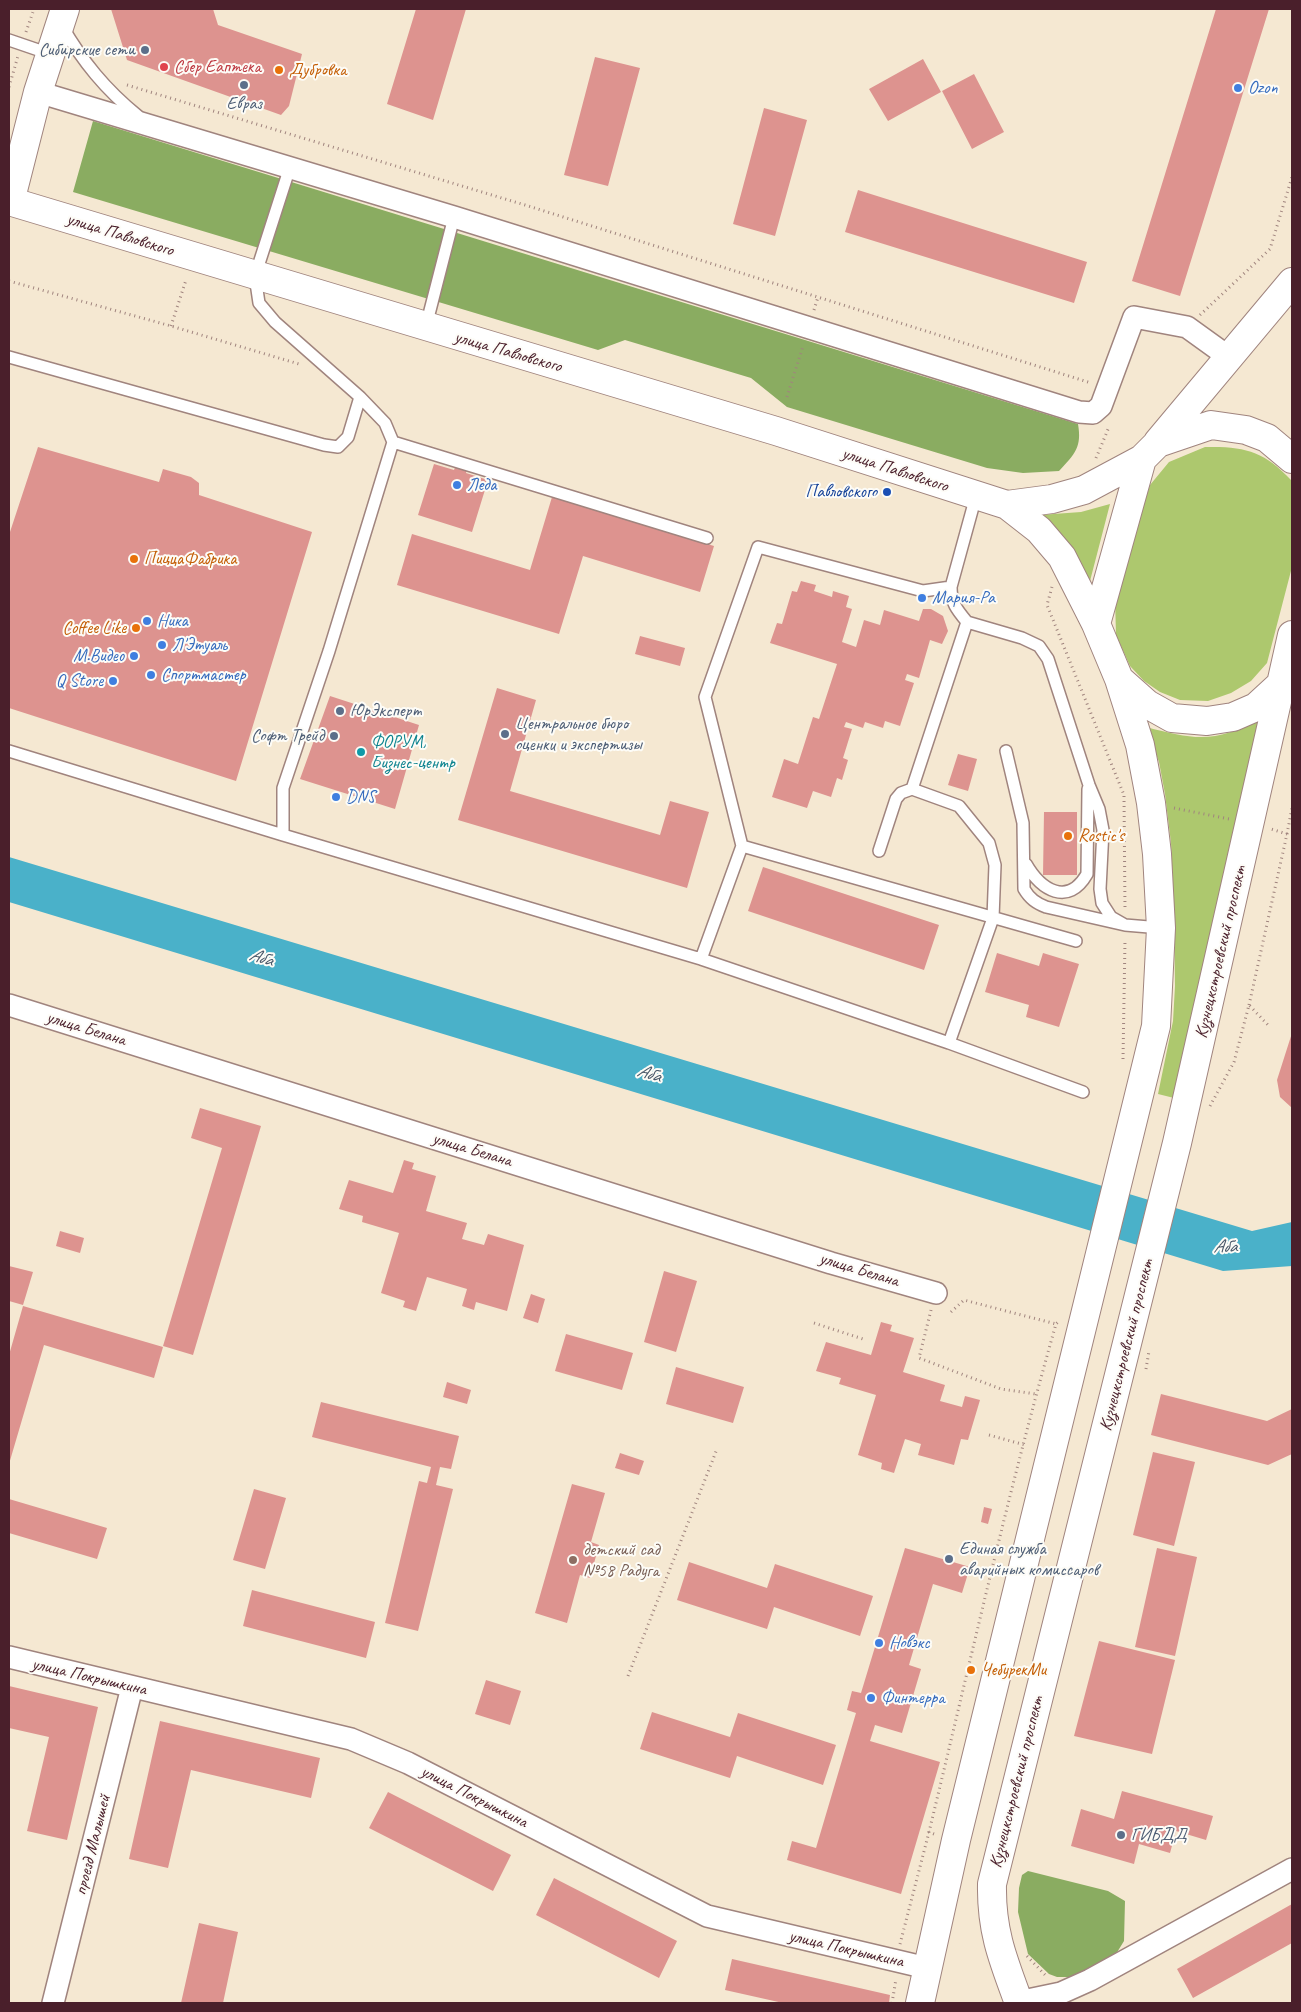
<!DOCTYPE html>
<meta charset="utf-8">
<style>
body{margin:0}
#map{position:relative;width:1301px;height:2012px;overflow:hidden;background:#f5e8d2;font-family:Caveat,sans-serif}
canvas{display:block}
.frame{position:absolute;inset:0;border:10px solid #4a1f2b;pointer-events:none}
</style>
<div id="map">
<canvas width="1301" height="2012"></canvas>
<div class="frame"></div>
</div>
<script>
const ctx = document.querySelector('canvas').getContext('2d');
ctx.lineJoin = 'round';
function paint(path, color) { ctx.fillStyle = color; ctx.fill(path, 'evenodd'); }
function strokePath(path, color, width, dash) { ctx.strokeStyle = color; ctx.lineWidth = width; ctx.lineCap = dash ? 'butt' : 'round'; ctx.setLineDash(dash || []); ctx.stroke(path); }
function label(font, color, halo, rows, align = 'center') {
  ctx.font = font + ' Caveat,sans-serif'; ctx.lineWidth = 4; ctx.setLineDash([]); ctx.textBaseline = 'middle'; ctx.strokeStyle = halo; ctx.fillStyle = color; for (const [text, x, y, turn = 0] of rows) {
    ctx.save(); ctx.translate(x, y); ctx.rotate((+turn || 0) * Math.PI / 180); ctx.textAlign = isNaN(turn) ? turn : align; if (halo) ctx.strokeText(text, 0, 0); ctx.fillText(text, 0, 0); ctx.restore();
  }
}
paint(new Path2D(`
 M1205 447C1244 446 1264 451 1291 480L1292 567 1267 663 1251 681 1231 693 1208 701 1180 700 1160 692 1144 681 1130 666 1116 635 1115 598 1150 485 1169 462Z
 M1110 504 1090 581 1071 550 1040 515 1081 512Z
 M1261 717 1174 1098 1158 1094 1173 1021 1175 986 1174 910 1171 843 1165 794 1159 762 1146 727C1195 740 1217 744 1261 717Z`), '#adc86e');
paint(new Path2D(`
 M93 121 1078 424C1082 447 1075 454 1059 471L1023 473 987 468 787 407 751 378 625 340 598 350 73 192Z
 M1028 1871 1108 1891 1125 1901 1124 1941 1116 1954 1071 1977H1057L1049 1974 1028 1954 1018 1912 1019 1888 1022 1875Z`), '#8aac61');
paint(new Path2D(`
 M9 857 1252 1231 1292 1222V1266L1223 1271 9 902Z`), '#4ab1c9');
paint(new Path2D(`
 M111 9H213L218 25 302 54 289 106 281 115 127 60Z
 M416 9H466L433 120 387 104Z
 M1216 9H1269L1180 296 1132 281Z
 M595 57 640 68 608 186 564 175Z
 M923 59 941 92 888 121 869 89Z
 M974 74 1004 132 972 149 942 91Z
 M764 108 807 120 775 236 733 224Z
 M858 190 1087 262 1074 303 845 232Z
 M38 447 159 482 163 469 191 477 199 483V495L312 532 236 781 9 708V535Z
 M434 464 454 470 456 465 467 469 466 473 488 480 472 532 418 515Z
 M552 497 714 546 700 592 583 556 559 634 397 585 412 534 530 570Z
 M801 581 816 585 814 591 832 597 833 591 849 596 846 607 852 609 842 642 856 647 864 620 880 625 884 610 919 621 923 609H931L943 616 948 631 942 644 930 640 919 678 907 674 905 680 914 683 900 726 885 721 883 728 865 722 863 728 846 722 844 727 852 729 843 758 848 760 842 780 837 778 831 797 813 791 807 808 772 797 784 759 798 764 813 717 819 719 837 664 770 643 777 623 782 624 792 591 797 592Z
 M640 636 685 648 680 666 635 654Z
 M497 688 536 700 510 791 660 835 670 801 709 812 687 888 458 820Z
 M330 696 419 725 395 809 300 779Z
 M958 754 977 759 968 791 948 785Z
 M1044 812H1077V875H1043Z
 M763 867 939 925 924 970 748 911Z
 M997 953 1039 966 1043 953 1079 964 1059 1027 1026 1017 1029 1005 985 992Z
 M1292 1033V1108L1280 1097 1277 1080Z
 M200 1108 261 1126 193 1355 163 1346 222 1148 191 1138Z
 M404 1160 414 1163 412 1169 436 1176 426 1211 467 1223 462 1239 484 1245 488 1234 524 1245 507 1311 476 1302 474 1310 462 1306 467 1289 427 1277 416 1311 403 1307 405 1301 381 1293 399 1233 362 1222 363 1216 339 1209 349 1180 393 1193Z
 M60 1231 84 1238 80 1253 56 1246Z
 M9 1266 33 1272 23 1305 9 1301Z
 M664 1271 697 1281 676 1352 644 1342Z
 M531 1294 545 1299 538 1323 523 1318Z
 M23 1306 163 1347 154 1378 44 1345 9 1464V1355Z
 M881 1322 892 1325 890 1331 914 1338 903 1372 945 1385 940 1401 962 1407 965 1396 980 1400 968 1440 961 1439 954 1465 918 1455 921 1444 905 1439 894 1473 881 1469 882 1463 858 1455 876 1395 839 1384 841 1378 816 1371 826 1342 871 1355Z
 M566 1334 633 1353 622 1390 555 1371Z
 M676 1367 744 1387 733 1423 666 1404Z
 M447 1382 471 1390 467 1404 443 1397Z
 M1161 1394 1267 1421 1292 1409V1454L1268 1465 1151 1435Z
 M321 1402 459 1436 451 1469 440 1467 436 1485 453 1489 418 1631 385 1623 419 1481 427 1483 431 1467 312 1437Z
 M1153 1452 1195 1462 1174 1546 1133 1535Z
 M620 1453 644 1461 639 1475 615 1468Z
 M572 1484 605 1493 591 1542 599 1545 590 1578 580 1575 567 1623 535 1613Z
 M254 1489 286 1498 265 1569 233 1560Z
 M9 1499 107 1528 97 1559 9 1533Z
 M984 1507 992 1509 988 1524 981 1522Z
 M905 1548 970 1567 962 1593 933 1584 909 1665 921 1669 902 1733 875 1725 870 1741 940 1762 901 1894 787 1860 792 1841 816 1848 856 1713 847 1710 852 1691 861 1693Z
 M1157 1548 1197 1557 1175 1656 1135 1647Z
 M689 1562 767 1588 775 1564 873 1596 860 1636 774 1607 767 1629 677 1600Z
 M252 1590 375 1622 366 1658 243 1626Z
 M1099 1641 1175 1660 1152 1754 1074 1736Z
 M486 1680 521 1691 510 1725 475 1714Z
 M9 1686 98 1707 67 1840 27 1831 49 1737 9 1728Z
 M652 1712 730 1737 738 1713 836 1745 823 1785 737 1756 730 1778 640 1749Z
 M160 1721 320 1758 311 1798 191 1770 168 1868 129 1859Z
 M1122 1791 1213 1816 1206 1840 1176 1831 1170 1853 1139 1844 1134 1864 1071 1846 1081 1809 1114 1819Z
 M388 1792 511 1855 493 1891 369 1828Z
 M554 1878 677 1941 659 1978 536 1915Z
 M1292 1904V1943L1193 1998 1177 1969Z
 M199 1923 238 1932 223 2003H181Z
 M732 1959 890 1995 889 2003H783L725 1990Z`), '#dd938f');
const lane = new Path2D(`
 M62 26C83 62 105 89 138 116
 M9 40 50 54
 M426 326 454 217
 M9 357 324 445 338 447 348 437 360 397 275 322 259 303 255 276 290 167
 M360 397 385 423 393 442 707 538
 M393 442 329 651 283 788V835L701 959 949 1043 1083 1092
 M967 622 1022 638 1039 646 1048 659 1089 785 1099 809 1103 830 1100 889 1102 903 1111 917 1125 925
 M9 751 283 835
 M1006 751 1023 823 1024 889C1030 899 1036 903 1046 907L1125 925 1161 928
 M742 846 1076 941
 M879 851 896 799 901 793 912 789
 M1026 864C1041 890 1068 907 1087 874L1088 789
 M701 959 742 846 705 697 758 547 923 591 951 587
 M949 1043 993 918 995 865 989 843 959 806 912 789 967 622C957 610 951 603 951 587L976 496`);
const street = new Path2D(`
 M38 92 454 217 1079 412 1093 413 1101 406 1134 317 1187 327 1230 358
 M9 1005 831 1263 936 1293
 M9 1657 351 1739 408 1763 707 1916 927 1968
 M1018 2002 1061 1993 1090 1980 1292 1869
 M53 2003 132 1687`);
const secondary = new Path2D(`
 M9 201 776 431 1007 505 1039 530 1062 557 1096 624
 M10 202 38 92 65 9
 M1158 442 1292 282
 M1007 505 1052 499 1084 490 1142 459
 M1120 680 1147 704 1172 718 1207 721 1233 717 1256 707 1281 684 1292 635
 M920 2003 956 1840 1156 1026 1161 928 1157 854 1151 803 1140 745 1119 679 1096 624 1142 459 1158 443 1211 425 1246 430 1267 438 1292 459
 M1019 2003C1003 1960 991 1931 992 1884L1177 1143 1281 684`);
strokePath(lane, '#a0847e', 14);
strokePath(street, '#a0847e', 24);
strokePath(secondary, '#a0847e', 30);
strokePath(new Path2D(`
 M26 32 34 9
 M127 85 525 205 1091 383
 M9 87 18 56
 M9 281 171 326 299 364
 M814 310 818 297
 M1200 315 1270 249 1292 177
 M171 326 186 280
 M787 397 803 346
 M1096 458 1109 427
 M1052 587 1047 605 1124 795
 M1124 796 1125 909
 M1174 808 1229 819
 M1287 834 1292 808
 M1249 1005 1287 834 1271 829
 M1123 1059 1125 940
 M1210 1106 1234 1062 1249 1005 1269 1026
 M931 1310 919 1358 1001 1389 1036 1394
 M951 1312 964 1300 1056 1324
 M814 1323 866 1340
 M1146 1369 1149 1351
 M989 1435 1025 1445
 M628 1676 717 1449
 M934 1834 929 1832C970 1663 1008 1492 1056 1324L1059 1321
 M900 1944 929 1832
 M1027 1956 1047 1977
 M892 2003 896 1979`), '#a0847e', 3, [1, 4]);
strokePath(lane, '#fff', 11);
strokePath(street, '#fff', 21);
strokePath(secondary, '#fff', 28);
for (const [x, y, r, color] of [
 [145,50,5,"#5c6f8a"],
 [164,67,5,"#e0444e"],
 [279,70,5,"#e8710a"],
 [244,85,5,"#5c6f8a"],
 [1238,88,5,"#3f7fe0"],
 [457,485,5,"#3f7fe0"],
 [887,492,5,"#1a4fb4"],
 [134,559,5,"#e8710a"],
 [922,598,5,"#3f7fe0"],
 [147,621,5,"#3f7fe0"],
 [136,628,5,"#e8710a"],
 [162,645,5,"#3f7fe0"],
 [134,656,5,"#3f7fe0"],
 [151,675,5,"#3f7fe0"],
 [113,681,5,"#3f7fe0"],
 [340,711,5,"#5c6f8a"],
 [505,734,5,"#5c6f8a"],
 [334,736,5,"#5c6f8a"],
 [361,752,5,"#0f9aa8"],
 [336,797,5,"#3f7fe0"],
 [1068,836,5,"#e8710a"],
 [949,1559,5,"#5c6f8a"],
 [573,1560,5,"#8d6e63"],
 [879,1643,5,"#3f7fe0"],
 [971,1670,5,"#e8710a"],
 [871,1698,5,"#3f7fe0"],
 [1121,1835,5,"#5c6f8a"]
]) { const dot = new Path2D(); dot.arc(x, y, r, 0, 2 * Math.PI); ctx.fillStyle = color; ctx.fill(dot); strokePath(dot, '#fdfcf7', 2); }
label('18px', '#4e5e75', '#fdfcf7', [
 ["Сибирские сети",135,50,"right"],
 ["Евраз",244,104,"center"],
 ["ЮрЭксперт",350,711],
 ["Центральное бюро",515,724],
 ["оценки и экспертизы",515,745],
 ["Софт Трейд",324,736,"right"],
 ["Единая служба",959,1549],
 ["аварийных комиссаров",959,1570],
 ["ГИБДД",1131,1835]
], 'left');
label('18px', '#be3a42', '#fdfcf7', [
 ["Сбер Еаптека",174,67]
], 'left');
label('18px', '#c56008', '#fdfcf7', [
 ["Дубровка",289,70],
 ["ПиццаФабрика",144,559],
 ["Coffee Like",126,628,"right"],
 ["Rostic's",1078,836],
 ["ЧебурекМи",981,1670]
], 'left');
label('18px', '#366cbe', '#fdfcf7', [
 ["Ozon",1248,88],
 ["Леда",467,485],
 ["Мария-Ра",932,598],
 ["Ника",157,621],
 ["Л'Этуаль",172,645],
 ["М.Видео",124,656,"right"],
 ["Спортмастер",161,675],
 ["Q Store",103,681,"right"],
 ["DNS",346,797],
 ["Новэкс",889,1643],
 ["Финтерра",881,1698]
], 'left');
label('18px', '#4a1f2b', '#fdfcf7', [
 ["улица Павловского",120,235,17],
 ["улица Павловского",508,352,16],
 ["улица Павловского",895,470,18],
 ["Кузнецкстроевский проспект",1221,952,-77],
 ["улица Белана",86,1029,17],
 ["улица Белана",472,1150,17],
 ["улица Белана",859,1270,17],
 ["Кузнецкстроевский проспект",1127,1345,-76],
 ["улица Покрышкина",89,1677,13],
 ["Кузнецкстроевский проспект",1017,1782,-76],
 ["улица Покрышкина",474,1797,27],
 ["проезд Малышей",93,1845,-76],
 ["улица Покрышкина",846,1949,13]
]);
label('18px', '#164399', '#fdfcf7', [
 ["Павловского",877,492]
], 'right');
label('18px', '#0d838f', '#fdfcf7', [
 ["ФОРУМ,",371,742],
 ["Бизнес-центр",371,763]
], 'left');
label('18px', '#785e54', '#fdfcf7', [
 ["детский сад",583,1550],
 ["№58 Радуга",583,1571]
], 'left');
label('italic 19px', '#4a596a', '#fdfcf7', [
 ["Аба",261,958,17],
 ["Аба",649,1074,17],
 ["Аба",1225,1247]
]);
</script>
